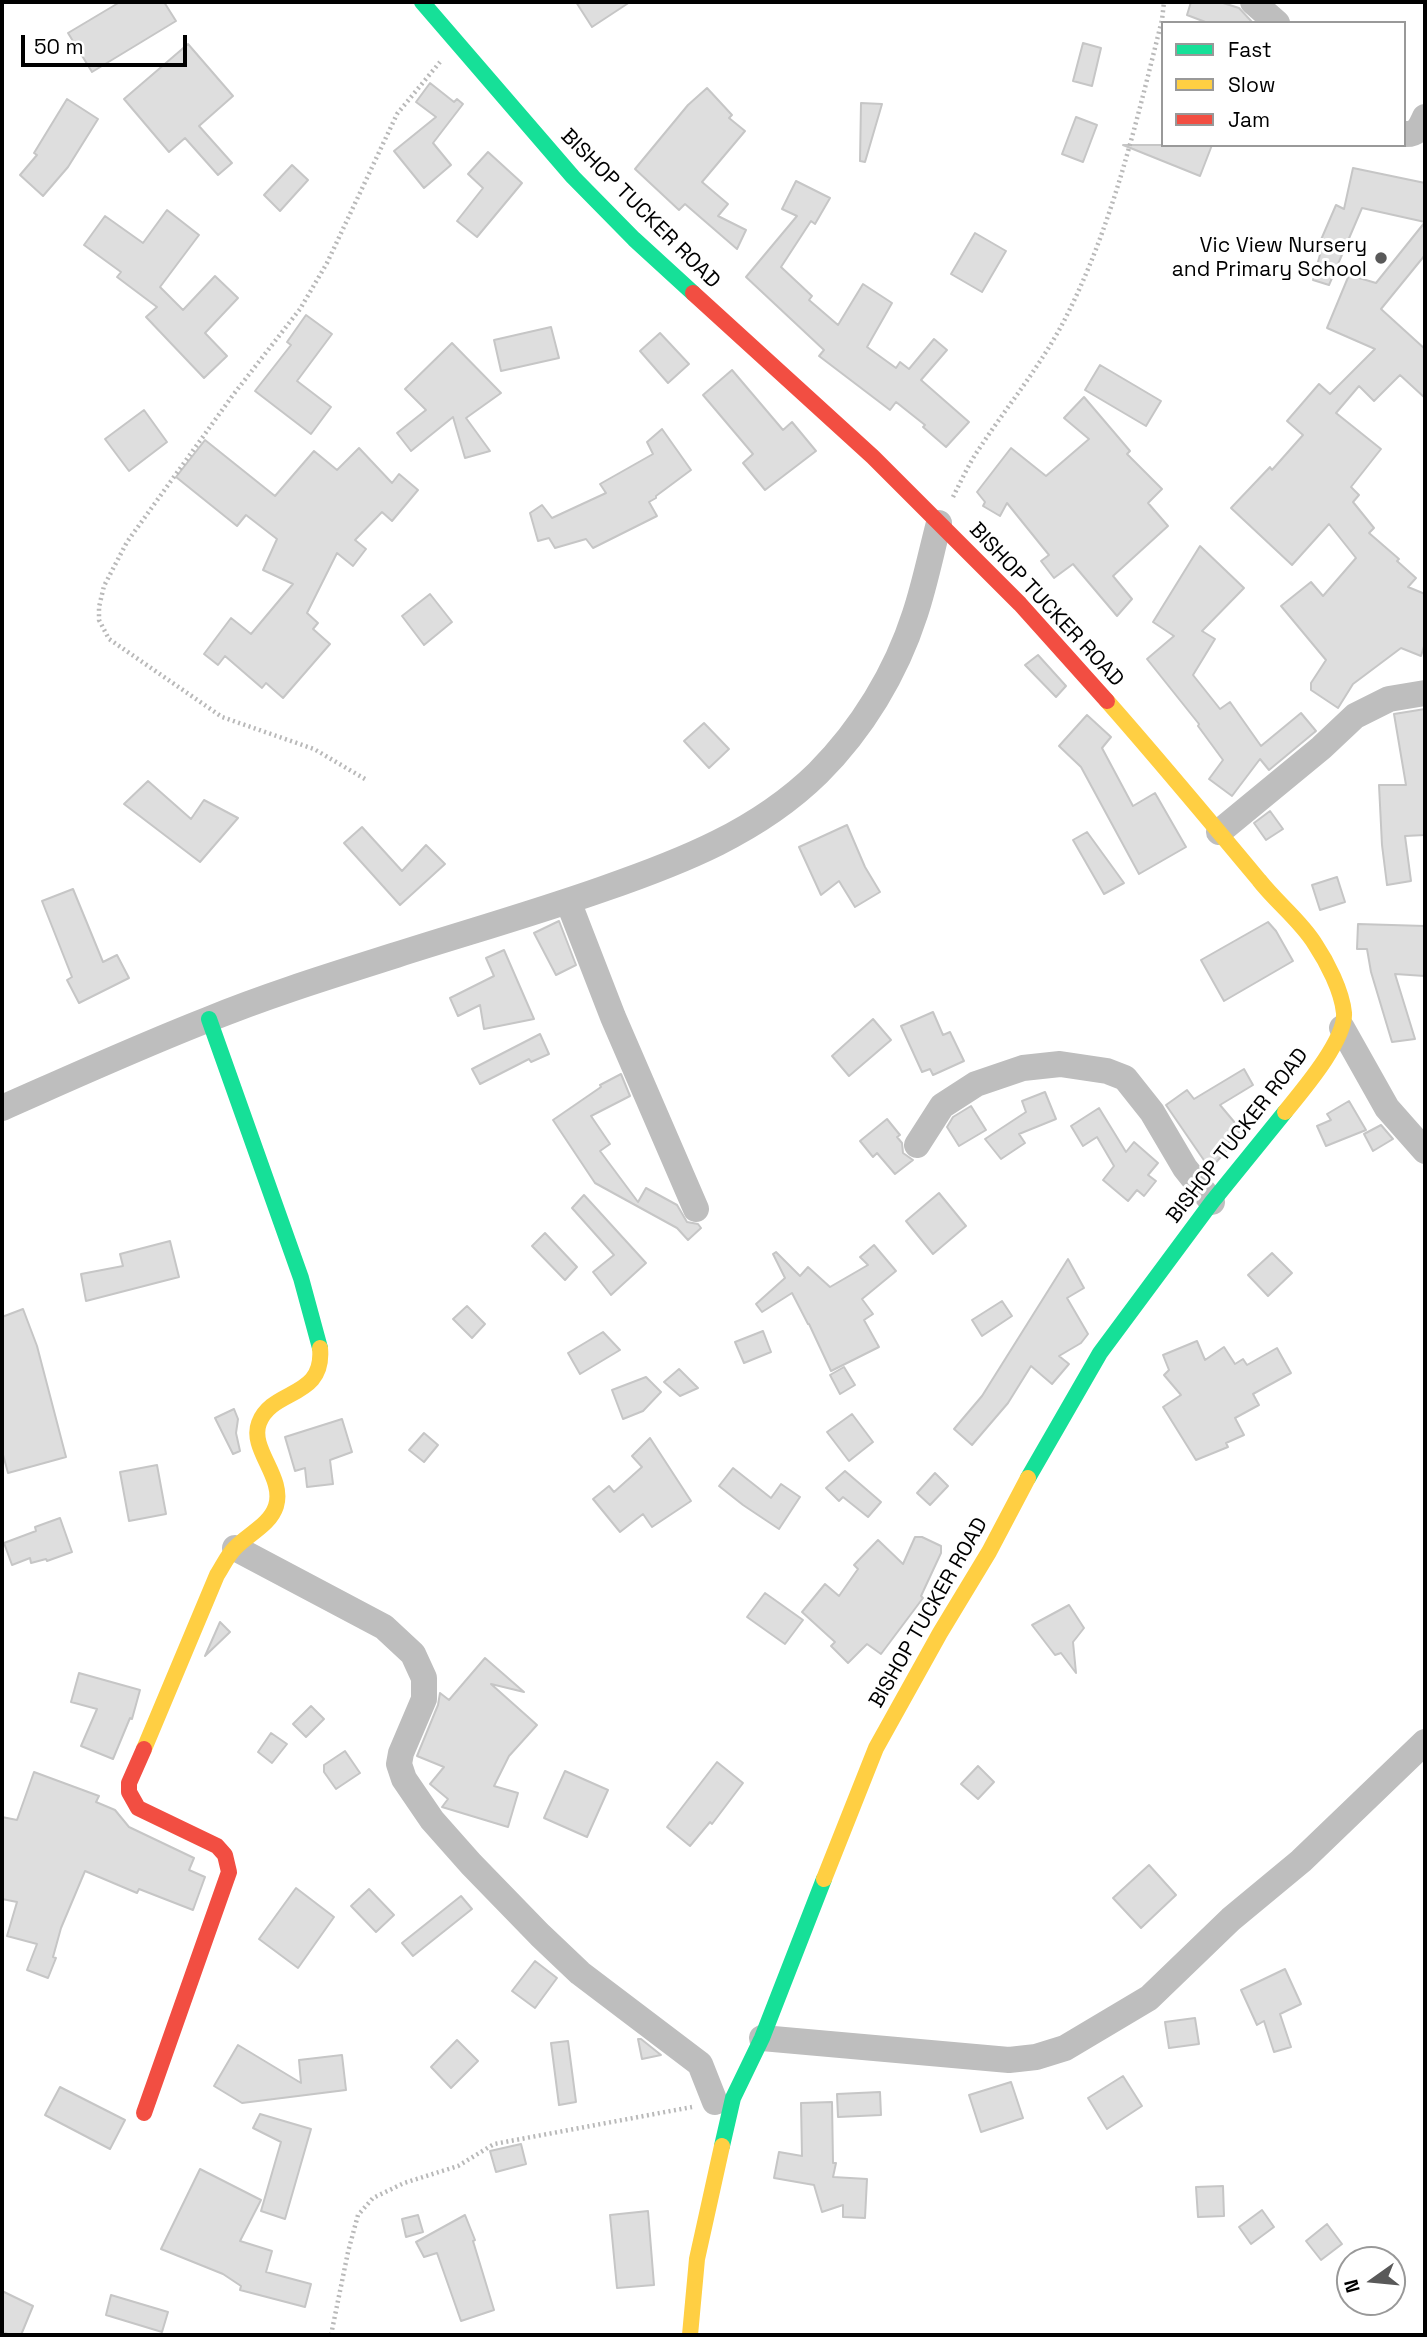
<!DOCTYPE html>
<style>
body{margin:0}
#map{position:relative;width:1427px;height:2337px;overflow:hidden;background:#fff;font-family:"Space Grotesk",sans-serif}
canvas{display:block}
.frame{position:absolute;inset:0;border:4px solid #000;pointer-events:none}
.legend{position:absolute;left:1161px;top:21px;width:245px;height:126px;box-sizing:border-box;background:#fff;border:2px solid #999;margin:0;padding:9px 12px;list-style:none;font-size:21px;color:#000}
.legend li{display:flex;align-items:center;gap:14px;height:35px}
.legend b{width:35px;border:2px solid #999}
.north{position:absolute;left:1336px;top:2246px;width:70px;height:70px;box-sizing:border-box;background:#fff;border:2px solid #999;border-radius:50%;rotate:255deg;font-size:19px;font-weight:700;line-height:28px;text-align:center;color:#000}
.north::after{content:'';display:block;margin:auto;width:24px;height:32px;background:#595959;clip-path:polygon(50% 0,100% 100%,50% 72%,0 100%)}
.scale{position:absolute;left:21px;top:35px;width:166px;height:32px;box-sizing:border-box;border:4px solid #000;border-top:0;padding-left:9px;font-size:21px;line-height:24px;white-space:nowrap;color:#000;-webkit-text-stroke:5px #fff;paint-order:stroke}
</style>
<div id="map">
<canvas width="1427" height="2337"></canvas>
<div class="frame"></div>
<ul class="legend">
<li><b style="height:9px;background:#16e098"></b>Fast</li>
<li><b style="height:9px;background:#ffcf43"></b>Slow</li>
<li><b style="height:9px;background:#f24e42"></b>Jam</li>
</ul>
<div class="north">N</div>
<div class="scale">50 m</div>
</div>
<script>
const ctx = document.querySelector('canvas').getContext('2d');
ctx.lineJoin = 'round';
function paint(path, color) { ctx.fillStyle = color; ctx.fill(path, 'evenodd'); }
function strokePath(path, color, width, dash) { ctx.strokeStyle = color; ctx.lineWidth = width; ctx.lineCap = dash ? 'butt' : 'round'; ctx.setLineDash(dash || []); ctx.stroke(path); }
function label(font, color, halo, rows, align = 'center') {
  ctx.font = font + ' "Space Grotesk",sans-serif'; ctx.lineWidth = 6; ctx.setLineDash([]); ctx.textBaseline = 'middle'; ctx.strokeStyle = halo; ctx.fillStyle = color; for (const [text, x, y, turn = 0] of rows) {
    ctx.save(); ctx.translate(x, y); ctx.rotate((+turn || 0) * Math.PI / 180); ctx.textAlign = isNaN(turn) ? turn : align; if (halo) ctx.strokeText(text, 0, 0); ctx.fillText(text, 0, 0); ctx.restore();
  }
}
const building = new Path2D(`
 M120 2H164L176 21 92 72 68 33Z
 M576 2H630L592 27Z
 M1191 2H1220L1239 8 1253 23H1208L1187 15Z
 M1083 43 1101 48 1092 86 1073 81Z
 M188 44 233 96 199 126 232 163 218 175 185 138 169 152 124 99Z
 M430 83 454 102 457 99 463 104 433 143 451 165 424 188 394 151 436 117 416 102Z
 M707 88 732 115 729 118 745 131 702 182 728 204 718 216 746 230 737 249 685 204 679 210 635 169 688 105Z
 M67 99 98 119 68 167 43 196 20 175 37 155 34 153Z
 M861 103 882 104 865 162 860 161Z
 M1076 117 1097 125 1083 162 1062 154Z
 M1123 145H1212L1200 176Z
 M488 152 522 183 477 237 457 221 483 188 468 174Z
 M292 165 308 180 280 211 264 195Z
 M1353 168 1425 183V255L1381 309 1425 349V398L1400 375 1374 401 1359 386 1336 413 1381 449 1351 487 1359 495 1353 502 1374 528 1369 533 1399 559 1397 561 1416 578 1408 587 1425 594V643L1421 656 1401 648 1353 684 1338 708 1311 690V683L1326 660 1281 606 1311 582 1323 596 1356 558 1329 524 1292 565 1231 508 1270 467 1272 470 1303 435 1287 421 1319 384 1330 394 1375 349 1327 328 1349 275 1376 283 1425 222 1362 208 1329 285 1313 280 1321 251 1317 249 1336 205 1344 209Z
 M796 181 830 198 815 224 811 221 781 267 812 296 809 300 838 325 863 284 892 303 867 347 896 368 900 362 909 369 934 339 947 350 921 380 969 422 946 447 923 427 925 425 896 402 890 410 819 356 824 350 746 277 797 216 782 209Z
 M167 210 199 235 160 287 183 310 215 276 238 298 205 333 227 356 204 378 146 317 157 307 117 277 121 272 84 245 105 216 143 243Z
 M975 233 1006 251 982 292 951 274Z
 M306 315 332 334 297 381 331 407 311 434 255 391 291 345 287 342Z
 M551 327 559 358 501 371 494 340Z
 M660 333 689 364 668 383 640 351Z
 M452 343 501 393 466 418 490 451 465 458 453 417 411 451 397 433 426 410 405 389Z
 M1100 365 1161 401 1146 426 1085 390Z
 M732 370 783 430 792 422 816 451 765 490 743 463 753 454 703 395Z
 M1084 397 1130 451 1127 454 1162 489 1148 503 1168 526 1113 576 1132 599 1117 616 1073 564 1054 578 1041 561 1049 555 1007 503 1000 516 983 506 985 502 977 492 1011 448 1046 476 1089 439 1064 418Z
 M144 410 167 442 129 471 105 439Z
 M662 429 691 470 656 496V498L649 502 657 516 593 548 586 539 555 548 549 538 538 541 530 513 542 505 552 518 606 493 600 484 653 454 647 442Z
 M205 440 275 496 314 451 337 470 359 448 392 483 399 474 418 490 392 521 382 512 355 540 366 549 353 566 337 553 307 613 318 623 313 629 330 644 283 698 266 683 262 688 225 656 218 665 204 654 231 618 251 634 293 584 263 570 277 539 246 515 237 526 176 477Z
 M1200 546 1244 588 1202 631 1215 639 1193 675 1220 709 1230 702 1261 746 1301 713 1316 731 1269 770 1260 759 1232 796 1209 779 1223 760 1198 726 1199 724 1147 659 1174 636 1153 622Z
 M430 594 452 622 424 645 402 616Z
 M1038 655 1066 686 1056 697 1025 665Z
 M1425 709V835L1405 836 1411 881 1387 885 1382 845 1379 785H1406L1394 714Z
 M1087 715 1111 737 1102 748 1133 806 1155 793 1186 847 1139 874 1081 767 1059 746Z
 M704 723 729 749 709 768 684 741Z
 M148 781 191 819 204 800 238 818 200 862 124 804Z
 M1270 811 1283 829 1266 840 1254 823Z
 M847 825 865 867 880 892 855 907 839 881 821 895 799 847Z
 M362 827 402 871 426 845 445 864 400 905 344 843Z
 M1087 832 1124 883 1104 894 1073 840Z
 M1337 877 1345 902 1320 910 1312 885Z
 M73 889 103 962 117 955 129 978 79 1003 67 980 72 977 42 901Z
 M559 921 576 965 556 975 534 933Z
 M1268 922 1276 931 1293 961 1224 1001 1201 960Z
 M1358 924 1425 926V976L1395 974 1415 1039 1392 1042 1371 972 1367 949H1357Z
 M504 950 534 1019 484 1029 480 1005 458 1016 450 998 494 976 486 958Z
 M933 1012 943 1035 950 1032 964 1061 933 1075 930 1069 922 1072 901 1026Z
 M873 1019 891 1040 849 1076 832 1056Z
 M540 1034 549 1054 531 1062 529 1059 480 1084 472 1069Z
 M1244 1069 1253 1085 1220 1105 1241 1130 1227 1144 1229 1148 1210 1169 1166 1105 1187 1090 1194 1099Z
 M621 1074 630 1096 591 1116 610 1144 600 1151 638 1202 646 1188 677 1205 687 1222 698 1224 701 1228 688 1240 677 1228 595 1183 553 1120 601 1087 600 1085Z
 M1045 1092 1056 1119 1019 1134 1025 1143 1001 1159 985 1139 1026 1112 1022 1101Z
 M1349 1101 1366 1130 1326 1146 1317 1126 1331 1120 1327 1114Z
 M971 1106 986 1130 959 1146 947 1127 953 1117Z
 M1099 1108 1126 1152 1134 1142 1158 1163 1148 1175 1156 1181 1144 1196 1137 1190 1128 1201 1103 1180 1114 1166 1097 1137 1083 1146 1071 1126Z
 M887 1119 900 1135 897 1137 902 1143 903 1153 913 1160 895 1174 877 1153 873 1157 860 1141Z
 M1381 1125 1393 1139 1373 1151 1364 1134Z
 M939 1193 966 1226 933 1254 906 1221Z
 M584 1195 646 1263 611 1295 593 1272 614 1255 572 1208Z
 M545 1233 577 1267 565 1280 532 1246Z
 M170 1241 179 1277 86 1301 81 1274 123 1266 120 1254Z
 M874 1245 896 1271 862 1299 873 1314 864 1320 879 1347 831 1371 809 1324H808L792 1293 762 1312 756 1304 785 1278 773 1254 776 1252 800 1276 808 1267 830 1287 868 1265 860 1257Z
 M1272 1253 1292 1273 1268 1296 1248 1275Z
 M1068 1259 1084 1288 1067 1298 1088 1334 1081 1343 1059 1356 1069 1364 1052 1384 1031 1366 1008 1403 972 1445 954 1429 982 1396Z
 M1002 1301 1012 1316 982 1336 972 1320Z
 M467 1306 485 1324 472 1338 453 1319Z
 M23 1309 37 1346 66 1457 8 1473 2 1451V1317Z
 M763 1331 771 1352 744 1363 735 1342Z
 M603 1332 620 1350 580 1374 568 1353Z
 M1197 1341 1205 1360 1224 1347 1235 1364 1243 1359 1247 1365 1277 1348 1291 1373 1253 1394 1259 1405 1235 1418 1244 1435 1226 1443 1228 1447 1196 1460 1163 1407 1181 1395 1164 1375 1169 1370 1163 1355Z
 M844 1367 855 1385 840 1394 830 1375Z
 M679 1369 698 1388 680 1396 664 1382Z
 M646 1377 661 1392 643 1411 623 1419 612 1390Z
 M234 1409 238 1419 236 1433 240 1451 233 1454 215 1418Z
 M852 1414 873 1442 849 1461 827 1432Z
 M342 1419 352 1452 330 1460 333 1484 307 1487 305 1468 295 1471 285 1437Z
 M424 1433 438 1445 424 1462 409 1450Z
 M650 1438 691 1501 652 1527 643 1514 620 1532 593 1499 609 1486 614 1492 642 1467 632 1456Z
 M157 1465 166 1514 129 1521 120 1472Z
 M733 1468 771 1498 781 1484 800 1497 779 1529 743 1505 719 1486Z
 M845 1471 881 1502 868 1517 843 1497 839 1501 826 1488Z
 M935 1473 948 1486 930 1505 917 1493Z
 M60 1518 72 1552 47 1561 46 1559 31 1563 30 1558 12 1565 4 1543 36 1531 35 1527Z
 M915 1537H922L941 1546V1553L921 1596 923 1598 881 1654 867 1644 848 1663 831 1646 835 1642 802 1612 825 1584 839 1596 858 1569 854 1565 878 1540 903 1564Z
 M765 1593 803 1620 785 1644 747 1617Z
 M1069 1605 1084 1628 1073 1642 1076 1673 1061 1653 1055 1655 1032 1625Z
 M220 1622 230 1632 205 1656Z
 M485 1658 524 1692 491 1684 537 1725 509 1756 494 1786 518 1793 508 1827 442 1807 448 1799 430 1784 444 1767 417 1756 438 1705 440 1693 449 1700Z
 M79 1673 140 1690 132 1719 130 1718 113 1759 81 1746 97 1709 71 1702Z
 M311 1706 324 1719 306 1737 293 1724Z
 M271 1733 287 1744 272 1763 258 1752Z
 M345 1751 360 1773 336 1789 324 1772V1765Z
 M717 1762 743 1783 712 1824 710 1822 690 1846 667 1827Z
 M978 1766 994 1782 978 1799 961 1784Z
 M565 1771 608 1790 587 1837 544 1818Z
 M34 1772 99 1796 96 1802 115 1810 129 1827 194 1858 189 1870 205 1877 193 1910 139 1889 137 1893 85 1871 61 1928 53 1957 56 1958 48 1978 27 1970 37 1944 7 1936 17 1902 2 1899V1817L17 1820Z
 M1149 1865 1176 1895 1141 1928 1113 1898Z
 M296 1888 334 1917 298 1968 259 1939Z
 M369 1889 394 1915 376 1932 351 1906Z
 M461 1896 472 1909 413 1956 402 1943Z
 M535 1961 557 1978 535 2008 512 1991Z
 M1285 1969 1301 2004 1280 2014 1291 2047 1274 2052 1264 2021 1257 2025 1241 1990Z
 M1195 2018 1199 2044 1169 2048 1165 2022Z
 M638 2039H641L661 2055 642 2059Z
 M457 2040 478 2061 451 2088 431 2067Z
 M568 2041 576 2102 559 2105 551 2043Z
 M238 2045 301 2083 299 2060 342 2055 346 2090 242 2103 214 2086Z
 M1123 2076 1142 2106 1107 2129 1088 2098Z
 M1011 2082 1023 2118 981 2132 969 2095Z
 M60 2087 125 2120 110 2149 45 2115Z
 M880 2092 881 2115 838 2117 837 2094Z
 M832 2102 833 2163H836L833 2177 867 2179 865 2218 843 2217V2205L822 2212 814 2185 774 2178 779 2152 802 2156 801 2103Z
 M260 2114 311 2129 285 2219 261 2211 281 2142 253 2128Z
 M521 2144 526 2164 496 2172 490 2151Z
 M200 2169 261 2200 240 2241 272 2251 266 2272 311 2284 305 2307 240 2290 241 2286 223 2274 161 2249Z
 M1223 2186 1224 2216 1198 2217 1196 2187Z
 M1262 2210 1274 2227 1251 2244 1239 2227Z
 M648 2211 654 2285 617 2288 610 2215Z
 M418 2215 423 2232 406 2237 402 2219Z
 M465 2215 475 2240 473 2241 494 2310 461 2321 437 2253 424 2257 416 2242Z
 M1327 2224 1342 2244 1321 2260 1306 2241Z
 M2 2291 33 2306 21 2335H11L2 2332Z
 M111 2295 168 2312 162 2332 106 2315Z`);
paint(building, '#dedede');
strokePath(building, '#c6c6c6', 2);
strokePath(new Path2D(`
 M953 497C960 483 967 468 975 455 1006 407 1043 364 1068 313 1114 221 1137 119 1162 20L1164 2
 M365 779 314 749 222 717 109 639 99 620V607L104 586 127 542 233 395 300 309 327 263 397 114 440 62
 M331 2335 348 2252 358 2215 373 2198 404 2183 458 2166 494 2144 692 2107`), '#b9b9b9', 4.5, [2, 3.5]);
strokePath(new Path2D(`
 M1253 2 1277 23
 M1404 134C1417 135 1420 128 1425 117
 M1219 832 1321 748 1355 716 1389 699 1425 693
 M568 901 613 1017 696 1209
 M1342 1028 1387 1108 1425 1151
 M2 1108C70 1078 138 1047 207 1020 268 995 333 975 396 955 465 933 535 913 603 889 681 862 758 832 818 773 862 729 896 673 915 614 925 584 931 553 939 523
 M917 1145 942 1106 976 1084 1023 1068 1060 1064 1107 1071 1125 1078 1152 1112 1185 1168 1212 1202
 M235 1548 384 1627 413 1654 424 1678V1699L401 1753 399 1764 404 1779 432 1820 471 1864 540 1935 580 1973 700 2064 715 2102
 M762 2038 1009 2060 1036 2057 1065 2048 1149 1998 1231 1919 1301 1861 1425 1742`), '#bebebe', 26);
strokePath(new Path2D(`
 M422 2 573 177 634 239 693 293
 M209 1019 301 1278 320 1348
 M1028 1478 1100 1353 1212 1202 1285 1112
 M722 2146 733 2098 762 2038 824 1879`), '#16e098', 16);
strokePath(new Path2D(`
 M1107 701C1159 760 1209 820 1259 880 1276 902 1301 921 1315 944 1327 962 1342 991 1344 1013 1346 1040 1302 1091 1285 1112
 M144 1749 217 1575C223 1566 227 1556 235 1548 248 1534 270 1525 276 1506 285 1477 249 1449 259 1423 272 1388 325 1399 320 1348
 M824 1879 876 1748 940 1633 989 1552 1028 1478
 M690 2335 697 2259 722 2146`), '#ffcf43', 16);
strokePath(new Path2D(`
 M693 293 873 457 1020 604 1107 701
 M144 1749 129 1783V1792L138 1808 217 1846 225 1855 229 1872 144 2113`), '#f24e42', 16);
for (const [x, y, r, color] of [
 [1381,258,7,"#595959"]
]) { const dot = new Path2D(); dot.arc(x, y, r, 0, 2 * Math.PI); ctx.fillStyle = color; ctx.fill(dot); strokePath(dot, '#fff', 2.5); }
label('21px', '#000', '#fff', [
 ["BISHOP TUCKER ROAD",640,209,45],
 ["BISHOP TUCKER ROAD",1046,605,47],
 ["BISHOP TUCKER ROAD",1238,1136,-52],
 ["BISHOP TUCKER ROAD",929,1613,-60]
]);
label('21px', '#000', '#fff', [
 ["Vic View Nursery",1367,246],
 ["and Primary School",1367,270]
], 'right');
</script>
